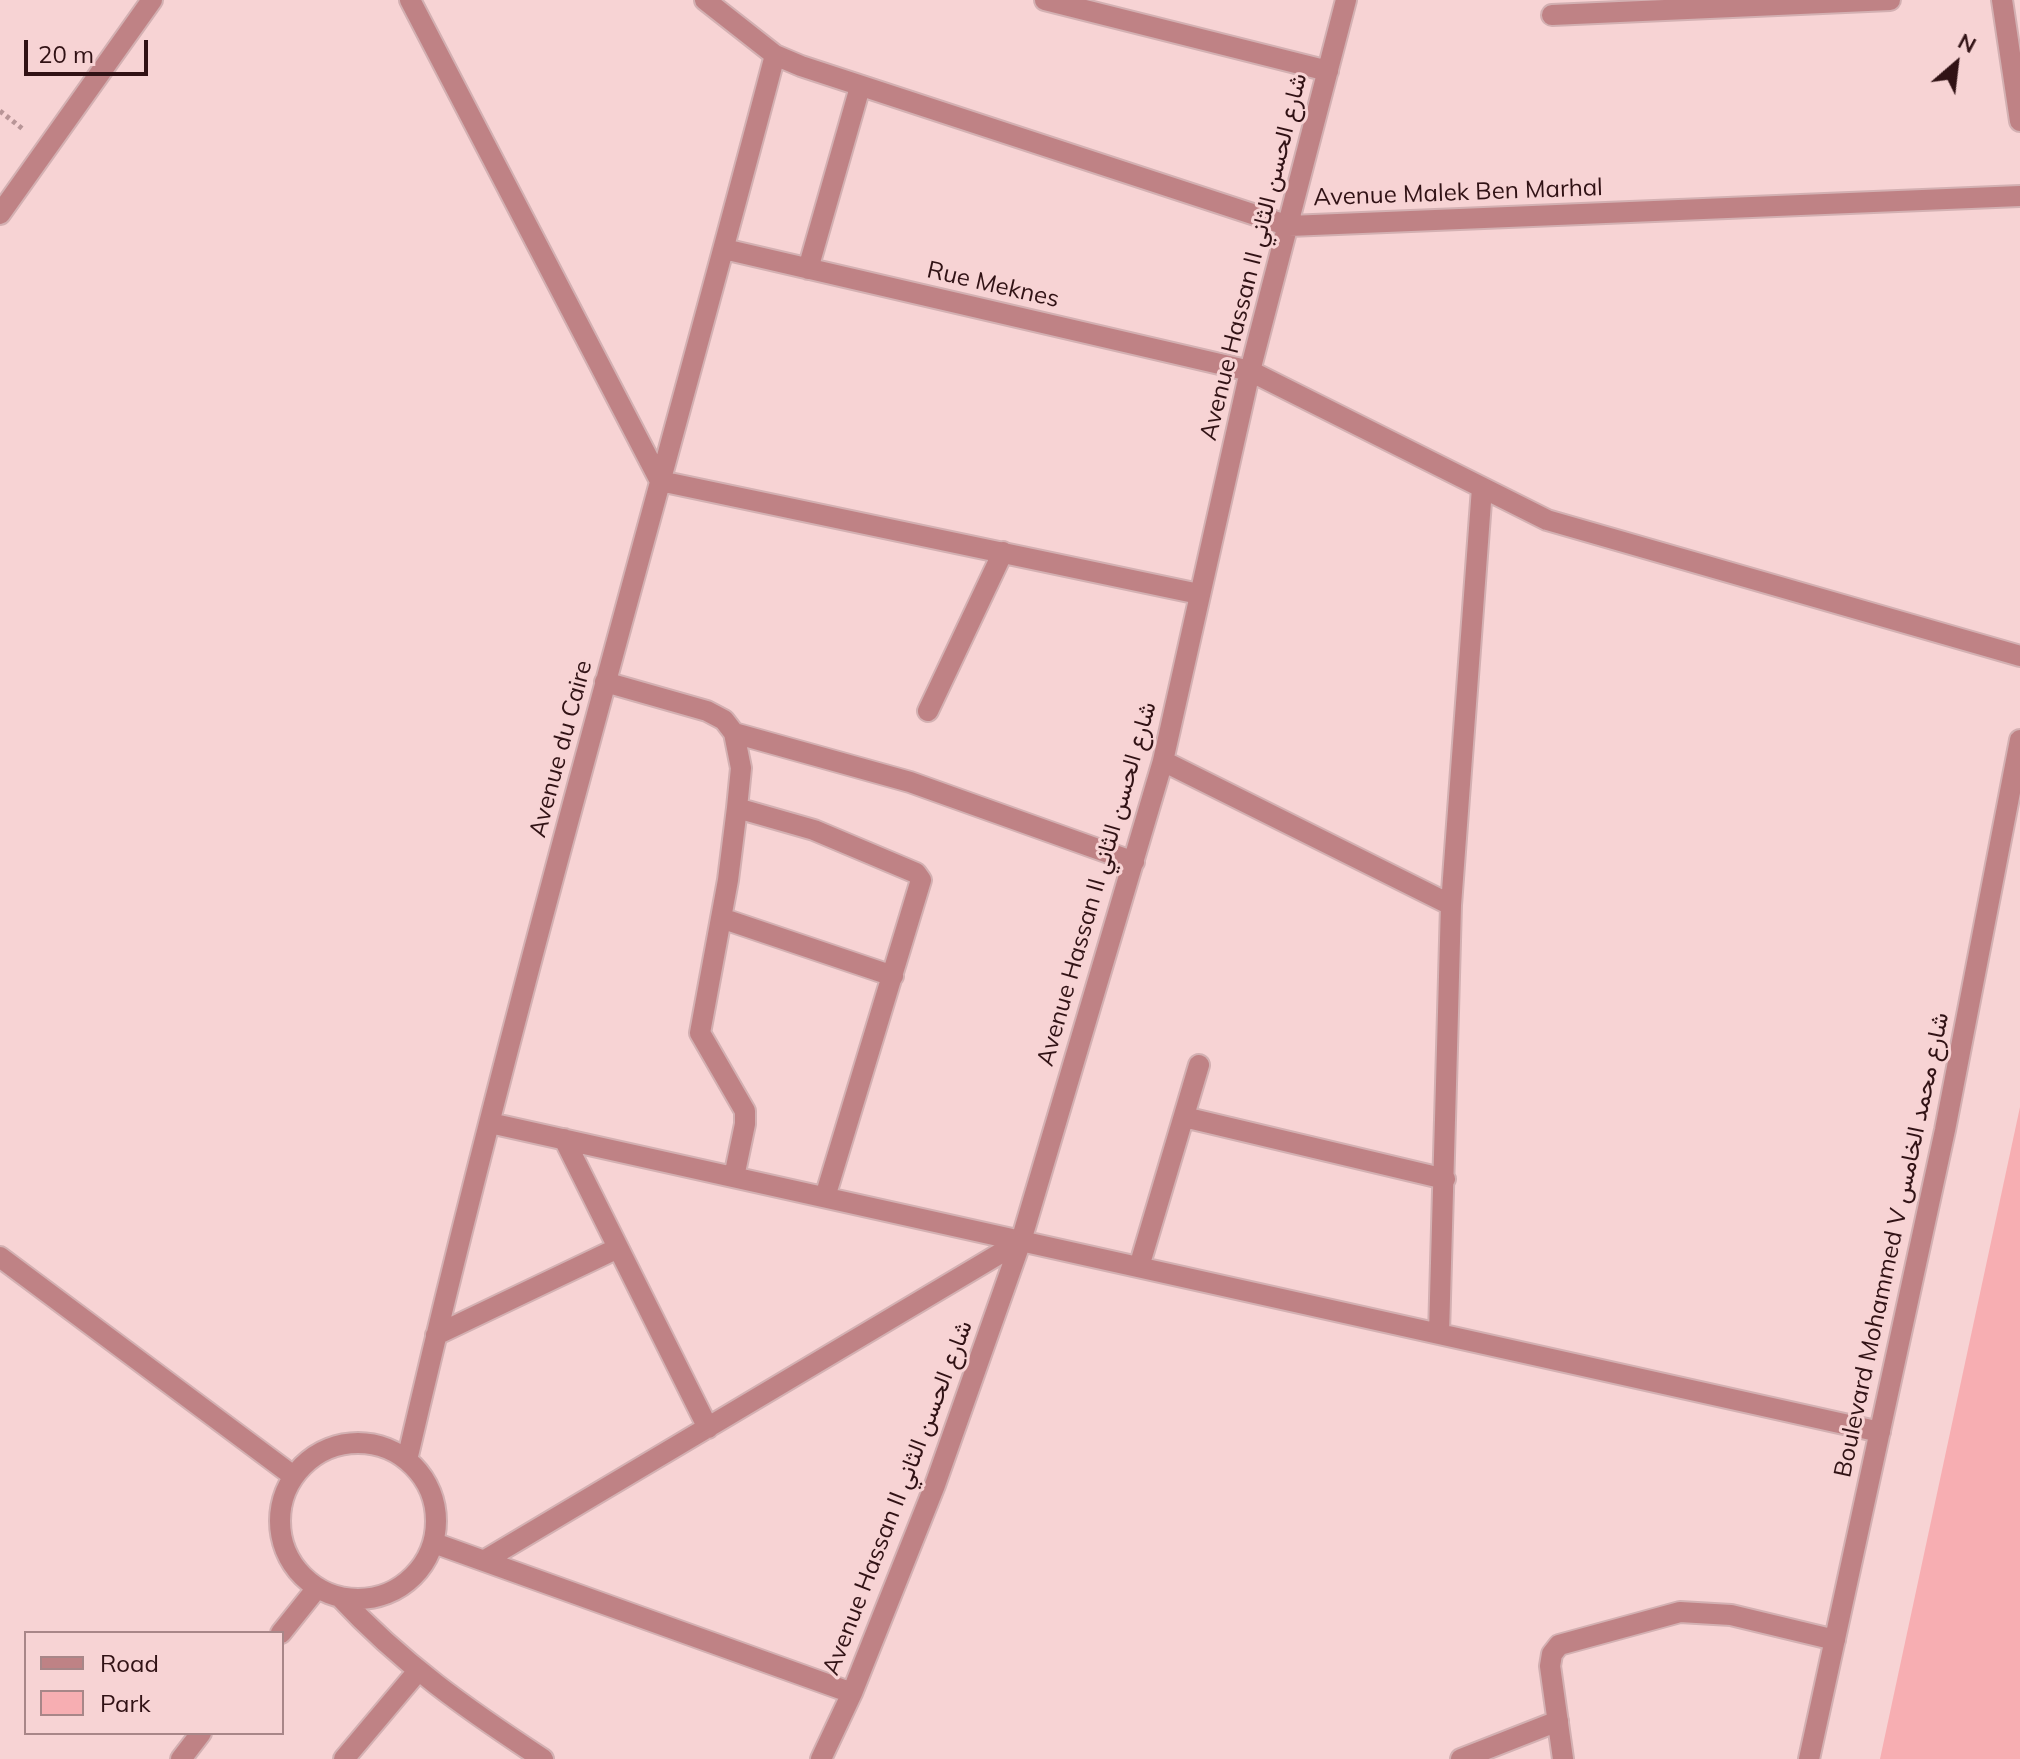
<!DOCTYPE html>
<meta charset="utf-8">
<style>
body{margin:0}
#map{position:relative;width:2020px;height:1759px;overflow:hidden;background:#f7d3d4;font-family:Mulish,sans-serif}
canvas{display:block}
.legend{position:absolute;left:24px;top:1631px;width:260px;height:104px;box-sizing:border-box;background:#f7d3d4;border:2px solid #a88688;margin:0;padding:10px 14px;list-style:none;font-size:24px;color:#311215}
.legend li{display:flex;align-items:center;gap:16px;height:40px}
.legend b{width:40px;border:2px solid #a88688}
.north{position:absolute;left:1916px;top:24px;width:80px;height:80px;-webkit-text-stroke:6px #f7d3d4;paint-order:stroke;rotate:28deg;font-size:22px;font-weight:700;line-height:32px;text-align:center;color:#311215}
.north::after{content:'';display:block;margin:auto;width:28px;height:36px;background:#311215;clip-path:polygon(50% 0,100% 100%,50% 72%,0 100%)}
.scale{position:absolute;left:24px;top:40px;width:124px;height:36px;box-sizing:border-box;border:4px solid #311215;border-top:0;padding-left:10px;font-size:24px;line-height:28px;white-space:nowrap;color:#311215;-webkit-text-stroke:6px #f7d3d4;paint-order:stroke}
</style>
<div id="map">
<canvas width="2020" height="1759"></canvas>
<ul class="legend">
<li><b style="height:10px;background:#bf8285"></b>Road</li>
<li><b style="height:22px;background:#f7aeb2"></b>Park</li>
</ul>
<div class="north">N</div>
<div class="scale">20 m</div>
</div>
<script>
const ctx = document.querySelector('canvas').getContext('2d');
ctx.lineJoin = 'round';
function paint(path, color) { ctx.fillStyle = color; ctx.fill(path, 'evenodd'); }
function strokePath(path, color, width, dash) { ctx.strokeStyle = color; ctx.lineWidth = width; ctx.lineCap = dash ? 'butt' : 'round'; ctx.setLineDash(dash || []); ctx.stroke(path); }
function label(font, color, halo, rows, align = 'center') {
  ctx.font = font + ' Mulish,Vazirmatn,sans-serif'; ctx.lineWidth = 6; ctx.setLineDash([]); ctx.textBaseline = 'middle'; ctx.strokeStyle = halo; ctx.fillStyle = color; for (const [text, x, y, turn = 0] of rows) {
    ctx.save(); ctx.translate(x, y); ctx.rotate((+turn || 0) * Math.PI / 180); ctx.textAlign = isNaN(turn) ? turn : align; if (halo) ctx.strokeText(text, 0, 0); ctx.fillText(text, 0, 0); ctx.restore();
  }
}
paint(new Path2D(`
 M2020 1107V1759H1880Z`), '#f7aeb2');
const minor = new Path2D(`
 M410 0 660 481 1199 594
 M705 0 775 55 801 66 1289 226 2020 196
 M1045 0 1328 71
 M2002 0 2020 121
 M1552 15 1890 0
 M0 214 152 0
 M724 249 1250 371 1547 520 2020 656
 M808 269 860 87
 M605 682 707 711 724 720 734 733 741 768 737 808 728 880 700 1033 745 1111V1124L734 1177
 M928 711 1003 552
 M734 733 910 782 1134 862
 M1163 761 1451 905
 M737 808 814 830 916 873 921 880 825 1197
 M721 918 893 976
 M1184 1117 1445 1179
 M490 1123 1880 1432
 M564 1139 708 1428
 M0 1257 292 1475
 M1139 1267 1199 1065
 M1439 1334 1451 905 1482 488
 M436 1335 618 1248
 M280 1521a78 78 0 1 1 156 0a78 78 0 1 1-156 0Z
 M407 1460C516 988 652 523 775 55
 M434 1543 852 1693
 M485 1560 1021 1241
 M340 1597C401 1663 468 1710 543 1759
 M281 1633 317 1588
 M181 1759 201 1733
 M344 1759 418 1671
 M821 1759 852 1693 935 1485 1021 1241 1163 761 1250 371 1346 0
 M1461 1759 1558 1721
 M1563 1759 1550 1666 1552 1654 1559 1645 1680 1612 1731 1615 1835 1640
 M1809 1759 1945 1130 2020 740`);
strokePath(minor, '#d3b0b2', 24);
strokePath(new Path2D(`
 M0 111 24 130`), '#b89597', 5, [4, 4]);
strokePath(minor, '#bf8285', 20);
label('24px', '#311215', '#f7d3d4', [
 ["Avenue Malek Ben Marhal",1458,193,-2],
 ["Avenue Hassan II شارع الحسن الثاني",1254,257,-76],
 ["Rue Meknes",993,285,13],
 ["Avenue du Caire",561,749,-75],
 ["Avenue Hassan II شارع الحسن الثاني",1097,884,-74],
 ["Boulevard Mohammed V شارع محمد الخامس",1892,1245,-78],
 ["Avenue Hassan II شارع الحسن الثاني",898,1498,-69]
]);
</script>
